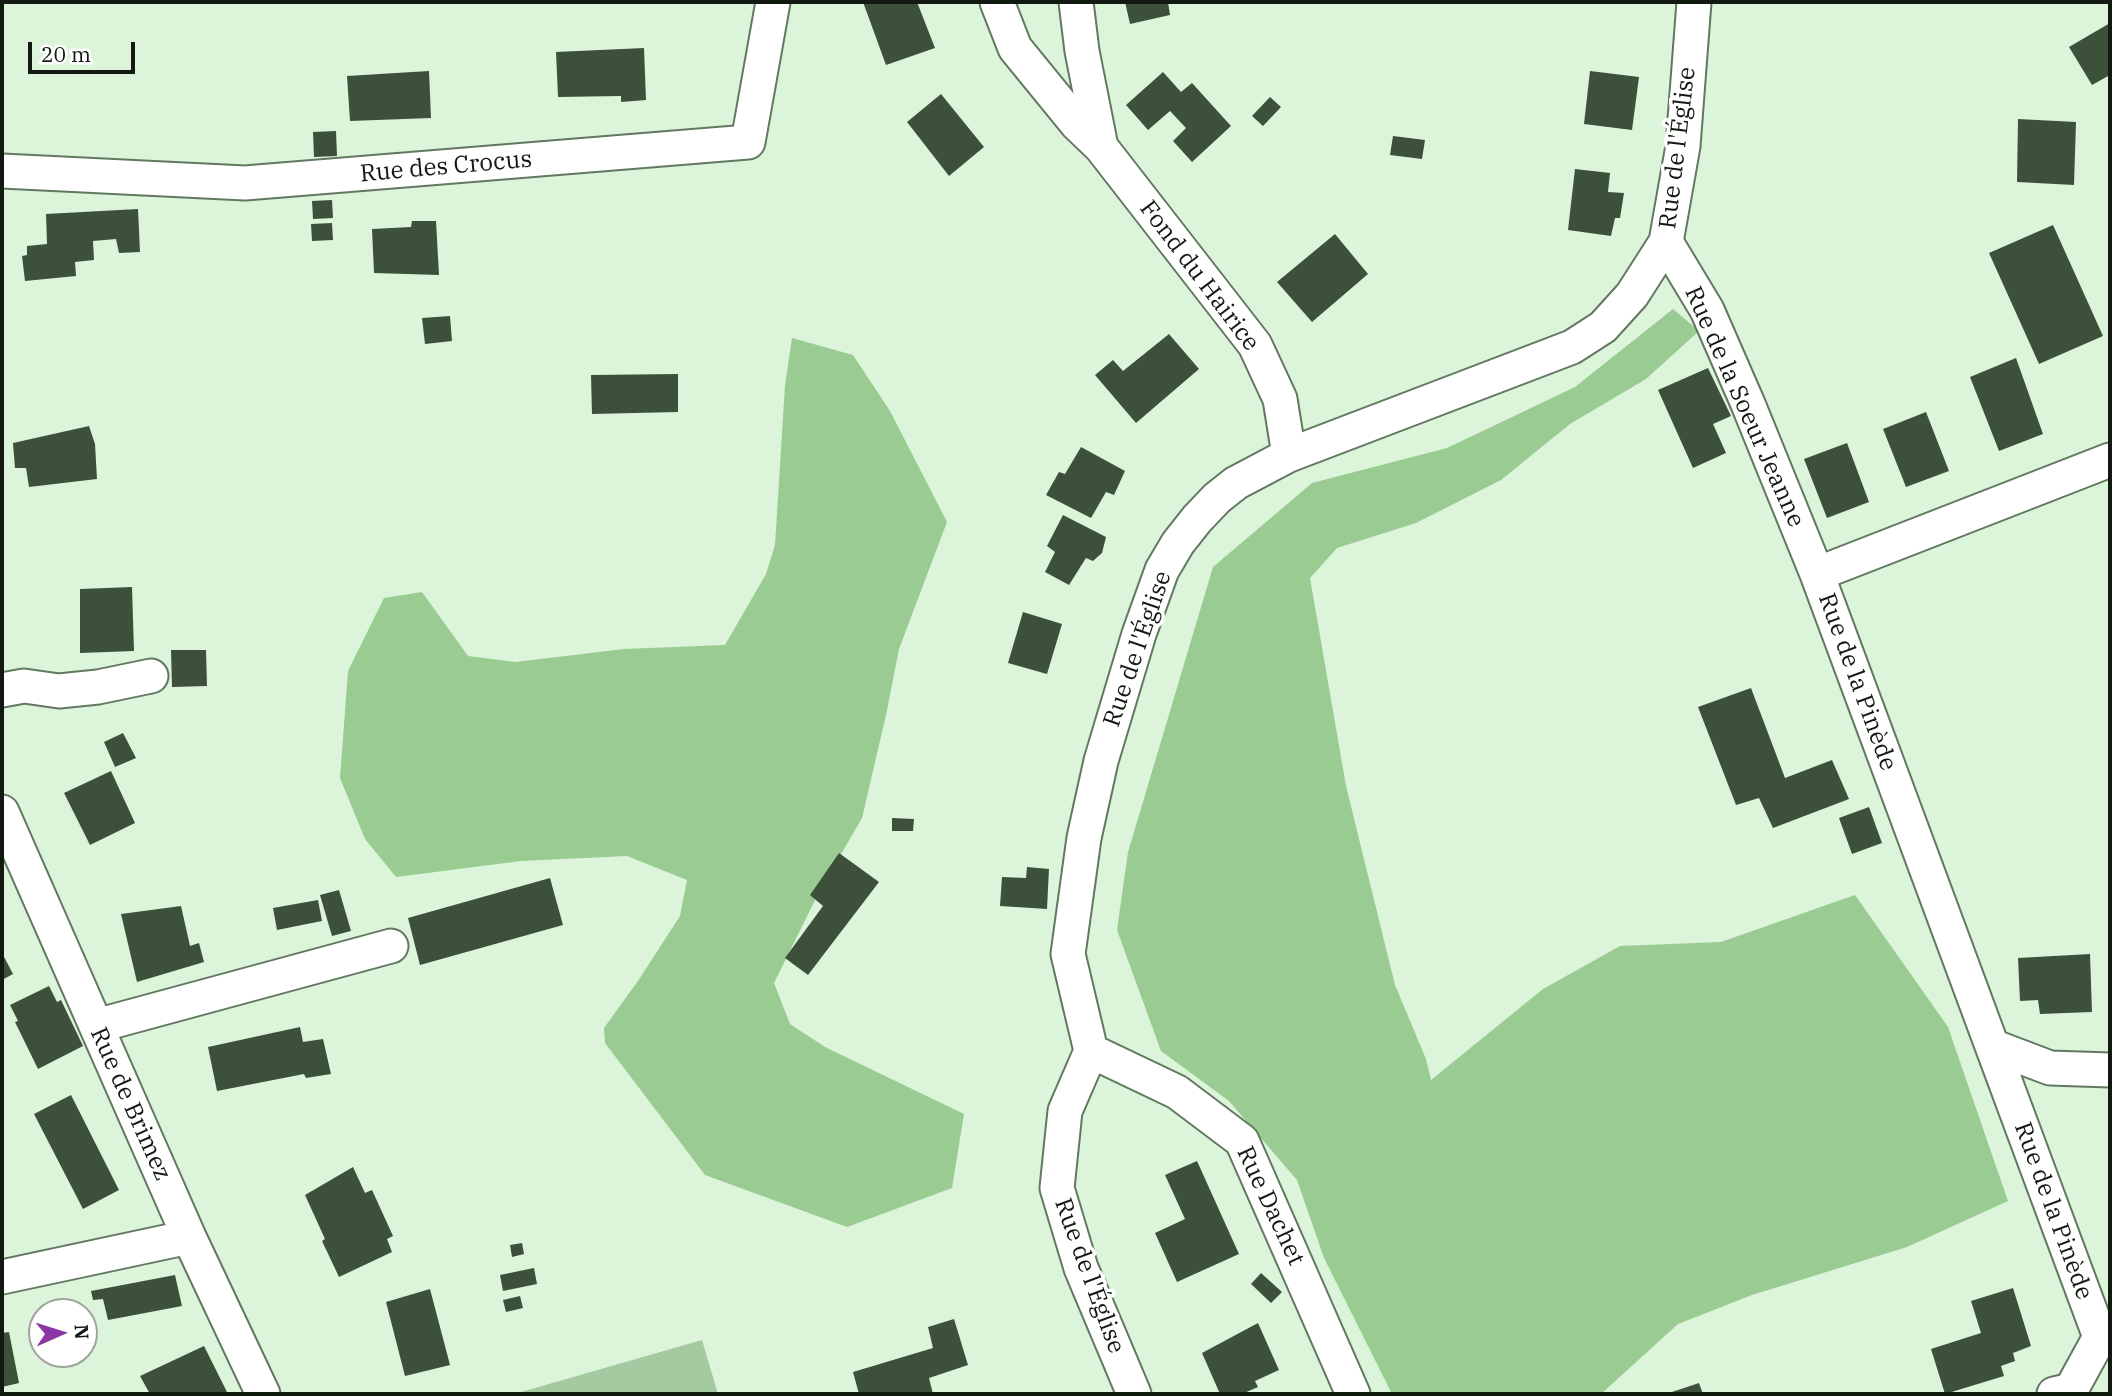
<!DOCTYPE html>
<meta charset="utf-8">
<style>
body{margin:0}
#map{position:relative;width:2112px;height:1396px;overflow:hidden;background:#dcf4d9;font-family:"IBM Plex Serif",serif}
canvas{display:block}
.frame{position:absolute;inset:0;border:4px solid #111910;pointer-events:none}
.north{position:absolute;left:28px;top:1298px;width:70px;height:70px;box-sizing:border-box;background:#fff;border:2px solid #a0a39f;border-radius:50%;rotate:87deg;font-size:19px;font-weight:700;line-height:28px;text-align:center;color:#111910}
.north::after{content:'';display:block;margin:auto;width:24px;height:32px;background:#8b36a4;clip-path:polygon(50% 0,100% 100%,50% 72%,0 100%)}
.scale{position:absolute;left:28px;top:42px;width:107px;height:32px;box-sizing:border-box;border:4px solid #111910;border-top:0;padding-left:9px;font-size:21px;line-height:24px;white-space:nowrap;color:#111910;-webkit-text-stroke:5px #fff;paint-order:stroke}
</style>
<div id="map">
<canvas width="2112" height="1396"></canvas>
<div class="frame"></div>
<div class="north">N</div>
<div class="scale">20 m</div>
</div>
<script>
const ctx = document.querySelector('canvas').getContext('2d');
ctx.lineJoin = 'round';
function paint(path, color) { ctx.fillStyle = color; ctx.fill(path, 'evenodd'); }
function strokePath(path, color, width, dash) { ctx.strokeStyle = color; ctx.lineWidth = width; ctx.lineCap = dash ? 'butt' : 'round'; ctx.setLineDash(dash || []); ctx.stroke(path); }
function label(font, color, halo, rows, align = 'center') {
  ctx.font = font + ' "IBM Plex Serif",serif'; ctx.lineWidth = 7; ctx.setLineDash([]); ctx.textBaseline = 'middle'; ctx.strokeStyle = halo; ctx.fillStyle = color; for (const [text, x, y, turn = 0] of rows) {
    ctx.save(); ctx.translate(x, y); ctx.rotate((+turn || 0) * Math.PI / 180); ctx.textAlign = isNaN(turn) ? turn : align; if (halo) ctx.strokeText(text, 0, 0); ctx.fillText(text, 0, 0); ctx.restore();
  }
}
paint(new Path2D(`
 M702 1340 718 1394H514Z`), '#a5c9a1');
paint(new Path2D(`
 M1673 309 1699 331 1646 379 1570 424 1501 480 1416 523 1337 548 1310 578 1346 786 1395 985 1426 1059 1431 1080 1543 989 1620 946 1721 942 1855 895 1948 1027 2008 1201 1907 1247 1752 1295 1678 1324 1601 1394H1392L1324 1258 1297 1180 1229 1101 1161 1051 1117 930 1128 852 1213 567 1312 483 1447 448 1575 387Z
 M792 338 853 355 890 411 947 522 899 649 886 715 862 818 818 894 774 983 790 1024 825 1047 964 1114 952 1188 847 1227 705 1175 605 1043 604 1028 638 981 680 916 687 880 627 856 521 861 396 877 365 839 340 778 348 671 384 598 422 592 468 656 515 662 624 649 725 645 766 574 775 545 785 385Z`), '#99cb93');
paint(new Path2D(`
 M863 2H917L935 48 886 65Z
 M1125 2H1168L1170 15 1130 24Z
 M2110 23V75L2092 85 2069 47Z
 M644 48 646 100 621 102V96L558 97 556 52Z
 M429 71 431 118 350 121 347 76Z
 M1590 71 1639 77 1632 130 1584 124Z
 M1163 72 1181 92 1192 83 1231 126 1192 162 1173 141 1186 128 1170 111 1148 130 1126 105Z
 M941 94 984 147 949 176 907 122Z
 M1270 97 1281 107 1263 126 1252 116Z
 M2018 119 2076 122 2074 185 2017 182Z
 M336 131 337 156 314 157 313 132Z
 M1393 136 1425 140 1422 159 1390 155Z
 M1575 169 1610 173 1608 192 1624 193 1620 218H1615L1611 236 1568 230Z
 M332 200 333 218 313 219 312 201Z
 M138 209 140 252 119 253 116 239 93 241 94 260 75 262 76 276 25 281 22 256 27 255V246L47 244 46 214Z
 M412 221H436L439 275 374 273 372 229 411 227Z
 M332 223 333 240 312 241 311 224Z
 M2053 225 2103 336 2039 364 1989 253Z
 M1335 234 1368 274 1312 322 1277 282Z
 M450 316 452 341 425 344 422 318Z
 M1169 334 1199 369 1136 423 1095 375 1113 360 1123 371Z
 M2016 358 2043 434 1999 451 1970 377Z
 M1708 368 1731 416 1713 424 1726 453 1693 468 1658 390Z
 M678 374V412L592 414 591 375Z
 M1926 412 1949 471 1906 487 1883 429Z
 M89 426 95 444 97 479 29 487 26 468H15L13 443Z
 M1847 443 1869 502 1827 518 1804 459Z
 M1081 447 1125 471 1114 495 1106 492 1091 518 1046 495 1059 472 1065 474Z
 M1063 515 1106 537 1102 553 1093 561 1086 558 1069 585 1045 572 1055 552 1047 546Z
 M132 587 134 651 80 653V589Z
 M1023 612 1062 624 1047 674 1008 663Z
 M171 650H206L207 686 172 687Z
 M1751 688 1785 778 1832 760 1849 799 1773 828 1759 798 1736 805 1698 707Z
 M123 733 136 758 115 767 104 742Z
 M111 771 135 823 90 845 64 793Z
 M1869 807 1882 843 1852 854 1839 818Z
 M892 818 914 819 913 831H892Z
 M839 853 879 882 808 975 785 958 823 906 810 895Z
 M1027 867 1049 869 1047 909 1000 906 1002 877 1026 878Z
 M550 878 563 925 420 965 408 918Z
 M339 890 351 931 332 936 320 895Z
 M318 900 322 921 277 930 273 908Z
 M181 906 190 946 199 943 204 962 137 982 121 914Z
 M2 953 13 974 2 980Z
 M2090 954 2092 1012 2040 1014 2038 1000 2020 1001 2018 958Z
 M49 986 57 1002 61 1000 83 1046 38 1069 15 1022 18 1021 10 1005Z
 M300 1027 303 1042 323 1039 331 1074 306 1078 304 1074 217 1091 208 1047Z
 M71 1095 119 1190 83 1209 34 1114Z
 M1197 1161 1239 1254 1177 1282 1155 1233 1185 1219 1165 1175Z
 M353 1167 365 1193 372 1190 393 1236 387 1239 392 1252 339 1277 322 1241 325 1239 305 1195Z
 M522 1243 524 1254 512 1257 510 1245Z
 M534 1268 537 1284 503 1291 500 1275Z
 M1261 1273 1282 1292 1271 1303 1251 1284Z
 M175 1275 182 1306 108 1320 103 1299 93 1300 91 1291Z
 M2013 1288 2031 1346 2013 1353 2015 1361 2001 1366 2004 1376 1945 1394 1931 1349 1981 1333 1971 1301Z
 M430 1289 450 1365 405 1376 386 1302Z
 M520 1296 523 1308 506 1312 503 1300Z
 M954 1319 968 1365 929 1378 933 1394H859L853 1372 933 1348 928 1327Z
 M1258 1323 1279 1370 1255 1381 1258 1387 1242 1394H1220L1202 1353Z
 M9 1332 19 1383 2 1387V1333Z
 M204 1346 228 1394H150L140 1376Z
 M1699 1383 1703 1394H1666Z`), '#3d513a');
const minor = new Path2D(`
 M997 2 1015 48 1077 124 1101 147 1255 345 1280 399 1289 455
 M1076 2 1082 51 1101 147
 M2 171 245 183 748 142 773 2
 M1666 242 1707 310 1748 404 1817 574 2100 1337 2071 1390 2054 1394
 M1817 574 2110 460
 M2 690 24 686 59 691 98 687 151 676
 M2 812 189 1237 263 1394
 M96 1026 391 946
 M1992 1046 2050 1068 2110 1070
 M1091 1051 1177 1092 1242 1141 1353 1394
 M2 1277 189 1237
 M1134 1394 1081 1268 1057 1188 1065 1111 1091 1051 1068 954 1084 838 1101 761 1139 634 1162 570 1178 543 1197 519 1217 498 1236 483 1289 455 1572 347 1603 327 1632 295 1666 242 1683 146 1694 2`);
strokePath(minor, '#627860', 37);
strokePath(minor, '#fff', 33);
label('24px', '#111910', '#fff', [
 ["Rue de l'Église",1678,148,-83],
 ["Rue des Crocus",446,167,-5],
 ["Fond du Hairice",1199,276,53],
 ["Rue de la Soeur Jeanne",1744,407,66],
 ["Rue de l'Église",1138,649,-71],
 ["Rue de la Pinède",1857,682,70],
 ["Rue de Brimez",130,1104,66],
 ["Rue Dachet",1270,1206,65],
 ["Rue de la Pinède",2053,1211,70],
 ["Rue de l'Église",1089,1276,70]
]);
</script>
